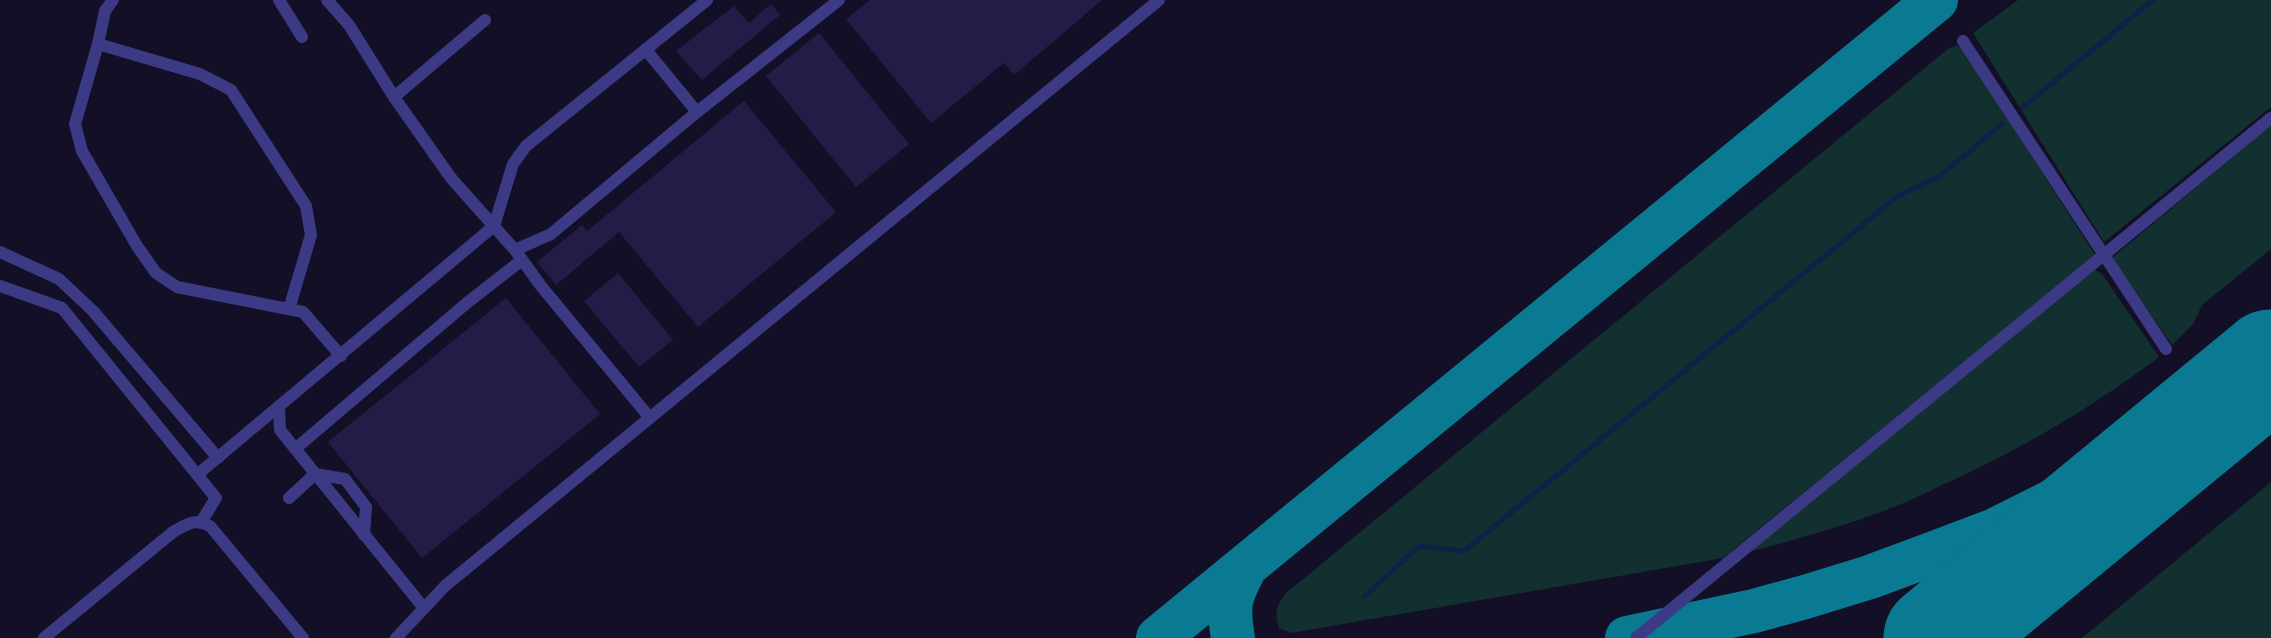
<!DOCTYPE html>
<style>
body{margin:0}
canvas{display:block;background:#130f26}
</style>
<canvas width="2271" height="638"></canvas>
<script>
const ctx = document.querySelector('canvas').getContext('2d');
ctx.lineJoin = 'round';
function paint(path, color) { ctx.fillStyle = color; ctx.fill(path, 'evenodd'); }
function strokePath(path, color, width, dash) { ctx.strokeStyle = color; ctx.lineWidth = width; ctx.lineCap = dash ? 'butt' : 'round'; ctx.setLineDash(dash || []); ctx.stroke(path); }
paint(new Path2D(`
 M2018 0H2271V107L2104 242 1973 33Z
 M1957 45 1965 53 2095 255 1723 558 1291 633 1279 628C1274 613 1276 607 1285 594L1948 49Z
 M2271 125V249L2202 305 2193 324 2172 345 2112 258Z
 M2095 270 2102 274 2159 357C2094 406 2025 447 1951 481 1933 489 1915 499 1896 506 1848 525 1798 539 1748 552Z
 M2271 482V638H2082Z`), '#12302f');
strokePath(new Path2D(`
 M2023 107 2153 0
 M1365 596 1419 546 1464 551 1898 196 1940 176 2002 124`), '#0c2248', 5);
strokePath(new Path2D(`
 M1158 638 1936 0
 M1233 638C1227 603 1230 597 1246 566
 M1627 638 1754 611 1805 597 1870 577 1932 554 1995 530 2061 497 2210 414`), '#0a7a92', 44);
strokePath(new Path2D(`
 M1938 638 2271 364`), '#0a7a92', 109);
paint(new Path2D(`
 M870 0H1102L1014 75 1004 63 931 123 846 19Z
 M771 4 780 15 702 80 676 51 734 6 749 23Z
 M819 33 909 144 856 187 766 76Z
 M744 101 836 212 698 327 619 232 556 285 537 262 582 225 587 231Z
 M618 273 673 340 639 367 584 301Z
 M506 298 600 414 422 558 328 442Z`), '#241b47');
strokePath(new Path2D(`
 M113 0 105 11 98 44 75 124 82 151 137 246 156 273 177 287 303 312 341 356
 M279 0 302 37
 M327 0 349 25 394 97 451 178 515 250 541 286 650 418
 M1963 41 2166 349
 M98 44 200 74 231 90 306 206 311 235 289 309
 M646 50 697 112
 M394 97 485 20
 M515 250 551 234 697 112 839 0
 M0 252 59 279 93 311 218 458
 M0 286 62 308 216 498 201 522
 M279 408 280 430 423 607
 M295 449 468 302 522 260
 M198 474 494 226 513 164 526 146 707 0
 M289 498 315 474 345 479 366 507 364 535
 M44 638 173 532C187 524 195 518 210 526L303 638
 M396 638 445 586 1159 0
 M1636 638 2271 118`), '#3d3a85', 12);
</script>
